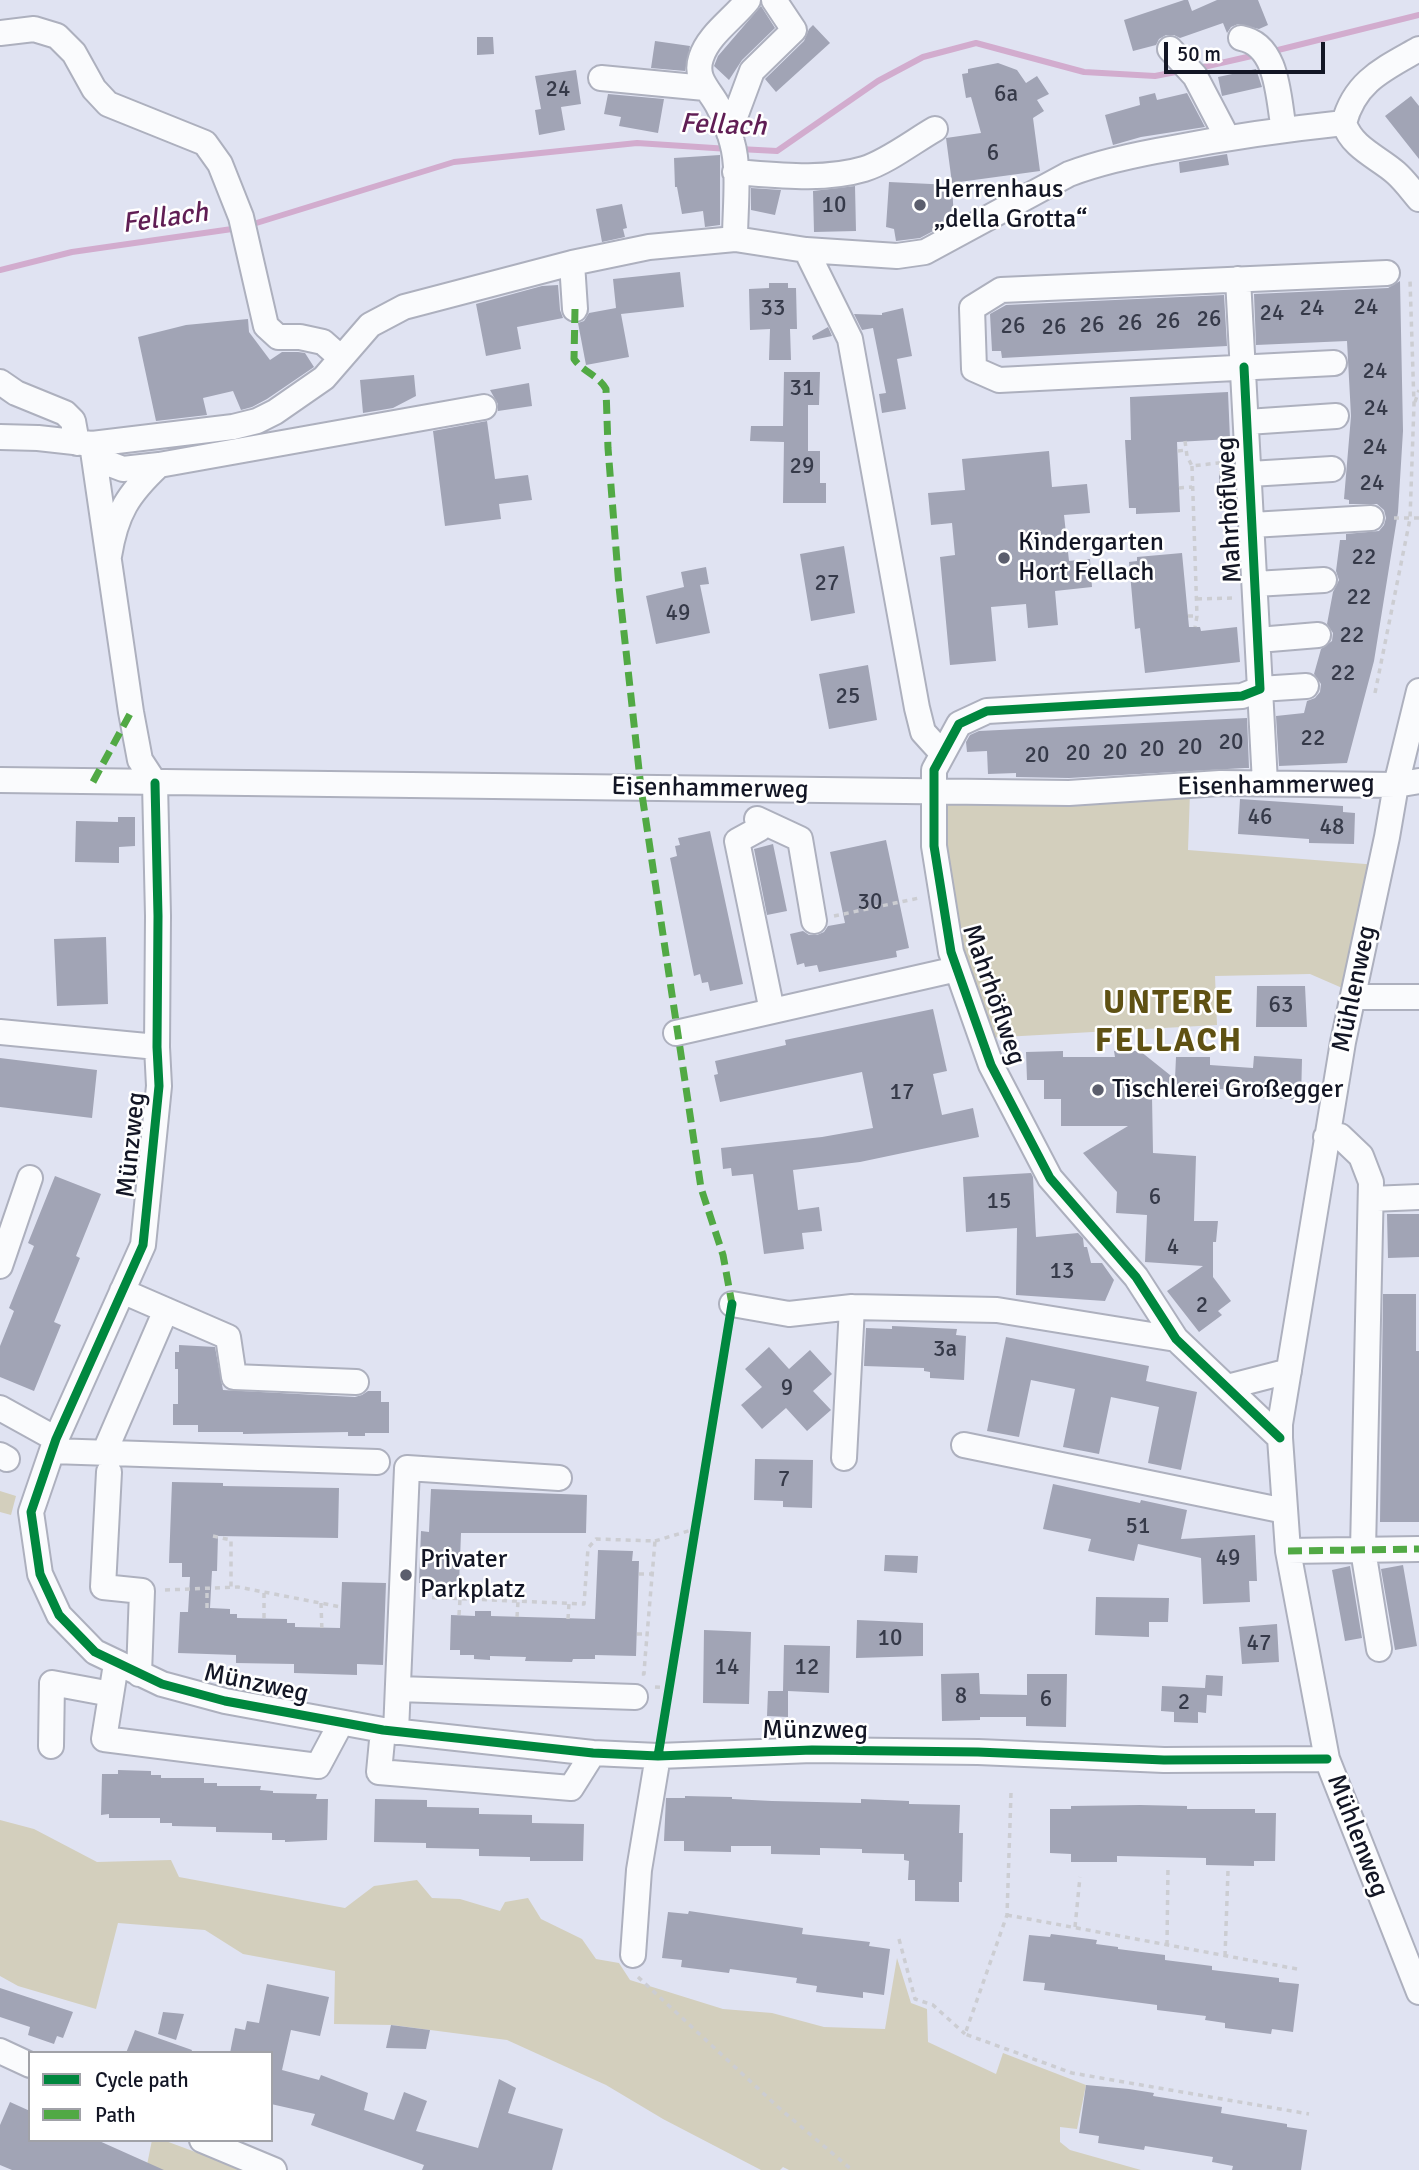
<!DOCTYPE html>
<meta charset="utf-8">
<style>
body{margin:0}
#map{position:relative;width:1419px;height:2170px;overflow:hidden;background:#e0e3f2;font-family:Signika,sans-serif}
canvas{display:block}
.legend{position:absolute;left:28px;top:2051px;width:245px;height:91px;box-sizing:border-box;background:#fff;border:2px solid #a1a2a8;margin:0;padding:9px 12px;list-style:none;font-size:21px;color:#131625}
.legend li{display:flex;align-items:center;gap:14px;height:35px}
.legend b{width:35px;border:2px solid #a1a2a8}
.scale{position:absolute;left:1164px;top:42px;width:161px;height:32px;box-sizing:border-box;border:4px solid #131625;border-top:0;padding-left:9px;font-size:21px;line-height:24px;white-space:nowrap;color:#131625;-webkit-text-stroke:5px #fff;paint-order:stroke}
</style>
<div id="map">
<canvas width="1419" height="2170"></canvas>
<ul class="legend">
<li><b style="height:9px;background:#00873e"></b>Cycle path</li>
<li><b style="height:9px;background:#51a944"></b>Path</li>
</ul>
<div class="scale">50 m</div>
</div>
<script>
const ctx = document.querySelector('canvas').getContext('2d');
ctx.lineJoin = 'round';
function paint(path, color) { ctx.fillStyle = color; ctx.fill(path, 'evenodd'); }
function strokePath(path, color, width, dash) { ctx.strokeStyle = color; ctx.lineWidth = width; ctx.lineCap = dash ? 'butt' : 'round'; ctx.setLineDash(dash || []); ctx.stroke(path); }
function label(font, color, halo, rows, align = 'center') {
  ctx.font = font + ' Signika,sans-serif'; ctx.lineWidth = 5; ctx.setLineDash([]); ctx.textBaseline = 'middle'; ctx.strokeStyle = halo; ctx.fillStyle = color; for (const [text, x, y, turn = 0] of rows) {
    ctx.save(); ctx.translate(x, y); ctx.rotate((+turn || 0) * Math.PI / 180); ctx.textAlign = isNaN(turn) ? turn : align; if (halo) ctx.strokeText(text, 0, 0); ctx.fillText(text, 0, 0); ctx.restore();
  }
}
paint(new Path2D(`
 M1190 792 1188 850 1378 865 1356 994 1310 974 1215 976 1217 1025 986 1038 956 951 940 798Z
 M0 1491 16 1496 11 1515 0 1512Z
 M0 1820 34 1829 97 1862 171 1860 179 1877 345 1908 374 1886 417 1880 432 1898 460 1899 500 1911 505 1902 528 1898 541 1919 582 1939 596 1959 619 1963 630 1980 723 2009 772 2013 824 2027 885 2029 897 1958 911 2003 927 2009 928 2042 996 2074 1003 2053 1086 2085 1077 2129 1060 2127V2142L1070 2150 1141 2170H789L783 2167 780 2170H761L663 2119 606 2085 507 2040 392 2025 334 2024 335 1971 243 1954 205 1930 118 1923 96 2009 18 1986 0 1976Z
 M152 2140H163L244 2170H146Z`), '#d3cfbd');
strokePath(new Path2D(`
 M1270 52 1419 15
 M1199 68 1256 55
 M739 149 777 151 878 81 923 57 976 43 1084 72 1155 76 1181 71
 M250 225 454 162 637 143 729 149
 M0 270 72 252 239 228`), '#d2acce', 6);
paint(new Path2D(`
 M1184 0H1188L1192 11 1217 0H1258L1268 25 1259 29 1238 24 1231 27 1227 33 1223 23 1180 38 1174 35H1166L1159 39 1156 45 1133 51 1124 20Z
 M761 6 775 28 742 60 729 80 714 66 718 56Z
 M813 25 830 43 776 92 765 79 804 41 809 29Z
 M477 37H493L494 54 477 55Z
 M655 41 690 46 685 71 651 68Z
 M998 63 1017 70 1026 83 1037 76 1049 94 1037 100 1044 111 1033 118 1040 171 952 183 946 138 981 133 971 97 966 98 962 74 968 73V69Z
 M1256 69 1262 87 1222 96 1218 77Z
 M576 70 581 104 561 107 565 130 539 135 535 110 541 109 535 76Z
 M1155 93 1157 100 1187 93 1205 127 1141 137 1113 145 1105 115 1140 105 1139 97Z
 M608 94 664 99 658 133 619 126 621 117 604 114Z
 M1411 96 1419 106V159L1385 116Z
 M1227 154 1229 165 1180 173 1179 162Z
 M720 155V225L705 227 703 211 682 214 677 187H675L674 158Z
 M889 182 952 185 954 219 946 224H936L937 229 920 238 896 241 894 229 886 227Z
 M855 186 856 231 814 232 813 191Z
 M751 188 781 190 775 215 751 210Z
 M622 204 627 228 623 229 625 237 602 242 596 209Z
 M680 272 684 307 621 314 629 357 586 365 578 323 584 321 589 313 616 308 613 279Z
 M1400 281 1403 431 1398 512 1374 661 1347 763 1279 766 1276 716 1304 713 1307 701 1315 698 1320 692 1321 684 1314 674 1321 649 1332 641 1333 633 1327 624 1333 592 1339 580 1336 571 1340 540H1346V534L1379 531 1384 525 1386 518 1384 510 1377 504H1349V500L1344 499 1351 416 1347 341 1256 345 1254 294 1388 288Z
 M769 283H788V288H796L797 329H790L791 360H769L770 329 750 330 749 289 769 288Z
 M558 285 560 310 563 318 517 327 521 349 486 356 476 304 542 286Z
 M1224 295 1227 346 1002 358 1001 351H992L990 314 1006 305Z
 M903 308 912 356 897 359 906 409 882 413 879 394 886 393 873 328 862 330 854 314 882 315V313Z
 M248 319 249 332 270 360 282 352H298L305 353 314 367 267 399 252 407 241 410 233 391 203 398 207 415 156 421 138 337 186 325Z
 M828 327 832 336 813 340 812 336Z
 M784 372H820L819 405H808V451H820V483H826V503H783L784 442 750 441 751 426H783Z
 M414 375 416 396 393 408 363 413 360 380Z
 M529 383 532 406 498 411V404L490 390Z
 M1228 392 1230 439 1177 442 1180 512 1136 514V508H1129L1125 440H1131L1130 397Z
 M487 421 495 479 528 475 532 500 499 504 501 519 445 526 433 431Z
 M1049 451 1052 487 1087 484 1090 513 1064 515 1069 561 1090 559 1092 587 1055 591 1058 625 1028 628 1026 604 991 607 996 661 950 665 940 557 955 555 952 523 931 525 928 493 965 490 962 459Z
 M1219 471H1233L1234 488H1219Z
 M844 546 855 613 811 621 800 554Z
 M1182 553 1189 627H1200L1201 631 1237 627 1240 662 1145 673 1140 628 1135 629 1129 562 1137 561V557Z
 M706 567 709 584 700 585 710 633 656 644 646 596 684 587 681 572Z
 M868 665 877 720 829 729 819 674Z
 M1247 718 1249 768H1245L1069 778 1016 777V773L988 774 987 751 967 752 966 742 970 735 979 731Z
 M1240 799 1343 806V812L1355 813 1354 844 1309 843V839L1238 834Z
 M118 817H135V846L119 847V863L75 862 76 821 118 822Z
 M710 831 743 984 710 991 708 982 702 983 700 974 694 976 670 858 677 856 675 846 680 845 678 838Z
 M886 840 909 948 896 951 897 957 819 972 817 965 805 967 804 963 797 965 790 934 803 931 809 935H817L824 932 828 926 845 923 830 852Z
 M773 844 787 911 767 915 754 849Z
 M106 937 108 1004 57 1006 54 939Z
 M1257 986H1305L1307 1027H1256Z
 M933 1009 947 1071 933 1074 942 1115 973 1108 979 1137 860 1162 793 1170 798 1210 819 1207 822 1231 802 1233 804 1249 764 1254 753 1174 732 1176 731 1168 723 1169 721 1148 822 1137 873 1128 862 1072 720 1102 714 1075 718 1074 715 1061 786 1045 785 1040Z
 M1063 1051V1057H1115L1114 1051H1140L1175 1079 1176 1057H1210V1065L1253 1068 1254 1056 1302 1059 1301 1100 1251 1097V1092L1210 1088V1097L1152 1096 1153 1153 1196 1156 1194 1221H1218L1216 1242H1213V1277L1231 1301 1218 1311 1222 1315 1199 1332 1167 1291 1203 1266 1145 1262 1147 1215 1116 1213 1117 1192 1083 1153 1128 1126H1061V1099H1044V1080H1027L1026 1052Z
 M0 1058 97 1070 92 1118 0 1107Z
 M1031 1173 1033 1177 1036 1237 1078 1233 1083 1238 1084 1247H1087L1091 1263H1102L1114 1280 1105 1301 1016 1295 1017 1228 966 1232 963 1177Z
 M55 1176 101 1194 76 1256 80 1258 54 1322 61 1325 34 1391 0 1377V1346L14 1311 9 1308 34 1246 28 1243Z
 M1387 1214H1419V1257L1388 1258Z
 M1383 1294H1416V1351H1419V1522H1380Z
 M892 1326 957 1329 956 1335 966 1336 964 1380 930 1378V1372L924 1371V1368L864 1366 866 1328 892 1329Z
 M1006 1337 1149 1366 1146 1381 1197 1392 1181 1470 1148 1463 1159 1407 1111 1397 1099 1454 1063 1447 1075 1389 1031 1380 1019 1437 987 1431Z
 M179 1345 215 1347 223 1390 355 1397 362 1395 368 1391H381V1402H389V1433H365V1436H348V1432L243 1434V1432H198V1425H173V1404H178V1369H175V1352H179Z
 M769 1347 789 1369 810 1350 832 1374 813 1391 831 1410 807 1431 786 1408 762 1429 741 1405 762 1387 745 1369Z
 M755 1459 813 1460 812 1508 783 1507V1501L754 1500Z
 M172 1482 223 1483V1486L339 1488 338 1538 218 1536 217 1571H212L210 1608 230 1609V1614H237V1618L287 1619V1623H295V1627L340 1628 342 1582 386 1583 383 1665 357 1664V1675L294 1673V1664L236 1663V1655L178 1653 180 1612H188L190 1577H182V1563H169Z
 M1053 1484 1140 1503 1141 1500 1187 1510 1181 1539 1255 1535 1257 1581H1249L1250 1602 1203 1604 1201 1558 1138 1544 1134 1561 1088 1551 1091 1539 1043 1529Z
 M431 1489 587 1495 586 1533H461L459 1585 419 1583 421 1531 429 1532Z
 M598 1550 633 1551 632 1561H639L636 1656 595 1655V1659H573L572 1662 525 1661 526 1657 490 1656V1660L474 1659V1655H460V1650H450L451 1615 475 1616V1611H491V1616L595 1619Z
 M885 1555 918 1556 917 1573 884 1571Z
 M1403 1565 1417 1646 1395 1650 1381 1569Z
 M1350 1566 1362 1638 1345 1641 1332 1570Z
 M1096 1597 1169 1598 1168 1622H1149V1637L1095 1635Z
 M857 1620 923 1623V1656L856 1658Z
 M1277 1624 1279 1662 1242 1664 1239 1627Z
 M704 1630 751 1632 749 1704 703 1703Z
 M784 1645 830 1646 829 1693 788 1691V1717L767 1716 768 1691H783Z
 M979 1673 980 1694 1027 1695V1674H1067L1066 1727 1026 1726V1717H980V1720L942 1721 941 1674Z
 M1206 1675 1223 1676 1222 1696 1207 1695 1206 1713 1198 1712V1723L1174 1722V1712L1161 1711 1162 1686 1205 1688Z
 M118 1770 151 1771V1775H161V1778H204V1783H217V1786H261L260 1790 273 1791V1793L317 1794 316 1799H328L327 1840 285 1842V1840H272V1833L216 1832V1827L172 1826V1823H160V1818H109V1814L101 1815 102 1774H118Z
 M685 1796 732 1797V1799L772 1801 861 1803V1799L909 1801V1804L960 1805 959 1833H963L962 1882H959V1902L915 1901V1880H908L909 1861 904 1860V1854L862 1853V1849L820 1848V1855L771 1854V1846H731V1852L684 1851V1841H664L666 1798H685Z
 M375 1799 427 1800V1807L479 1808V1814L532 1815V1823L584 1824 583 1861H530V1857L479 1856V1849L426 1848V1843L374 1842Z
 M1140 1805 1187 1806V1809H1255V1813H1276L1275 1861H1254V1866L1206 1865V1858L1117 1856V1862H1071V1854L1050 1853V1809H1071V1806Z
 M689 1911 803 1928 802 1934 870 1942 869 1946 890 1949 884 1995 863 1992V1998L816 1992 817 1986 796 1983 797 1978 730 1969 729 1973 681 1967 682 1960 662 1958 668 1912 688 1914Z
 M1051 1934 1097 1940 1096 1944 1118 1947V1949L1165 1955V1960L1212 1966V1970L1279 1978V1982L1299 1984 1293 2032 1272 2029 1271 2034 1225 2028V2023L1205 2020 1206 2016 1157 2010V2005L1044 1990 1045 1983 1023 1981 1029 1935 1050 1937Z
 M267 1984 329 1997 320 2036 291 2030 282 2070 319 2080 321 2075 368 2093 364 2110 394 2120 404 2092 427 2101 416 2131 478 2148 499 2079 516 2088 508 2113 563 2129 552 2170H422L424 2165 311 2125 315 2114 271 2104V2053H230L235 2028 245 2030 247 2021 259 2023Z
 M0 1988 73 2012 63 2038 57 2036 54 2044 28 2035 30 2027 0 2017Z
 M163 2012 184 2014 176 2040 158 2034Z
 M391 2025 430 2030 426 2049 386 2048Z
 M135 2030 192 2050 191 2053H126Z
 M1086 2085 1129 2089 1154 2093 1153 2096 1222 2107 1221 2113 1287 2124V2127L1307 2130 1301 2170H1232L1233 2166 1212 2162 1213 2157 1145 2146 1144 2150 1098 2143 1099 2136 1079 2133Z
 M10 2102 30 2111V2140H97L164 2170H12L0 2165V2125Z`), '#a1a4b5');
const minor = new Path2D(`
 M0 33 34 29 57 36 74 53 94 89 108 104 205 143 220 164 241 217 266 326 278 337H300L323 342 341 358
 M1241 38C1279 45 1278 99 1284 130
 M1170 49 1195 76 1227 137
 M601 78 705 88
 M1344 123C1355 81 1384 69 1419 49
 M1344 123C1352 148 1378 157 1396 173 1405 181 1412 191 1419 199
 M729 133 752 71 794 30 774 0
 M735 172C776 175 824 181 864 169 887 162 914 141 935 129
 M735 239C735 210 740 169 732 142 729 130 724 117 718 106 710 90 694 79 701 58 708 35 733 19 748 0
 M806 250 850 339 917 708 923 732 942 753
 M572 263 575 309
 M1238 279 1260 689 1242 696 987 711 959 724 934 770V846L951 952 991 1065 1050 1178 1136 1277 1176 1339 1280 1438
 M1334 363 999 380 974 369 972 308 1001 290 1387 273
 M0 382 16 393 65 413 73 421 77 443
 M1247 422 1336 416
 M0 437 38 438 92 444 233 427 257 421 275 412 324 378 370 325 404 307 572 263 649 247 735 239 806 250 897 256 925 252 1069 174C1103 161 1138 154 1173 148 1230 137 1287 129 1344 123
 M92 444 131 712 140 760 155 783
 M94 458 123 469 159 465
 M1250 474 1332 469
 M1252 525 1371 518
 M109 556C116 513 128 494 159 465L484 407
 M1255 584 1324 580
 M1258 640 1318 635
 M1419 691 1396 785 1387 837 1343 1042 1280 1424V1438L1288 1551 1327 1759 1419 1992
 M0 780 1069 793 1220 783 1396 785 1419 781
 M155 783 158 916 157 1047 159 1086 143 1245 56 1439 31 1512 40 1574 59 1615 95 1652 162 1684 225 1701 383 1730 593 1753 658 1756 812 1750 978 1752 1164 1760 1327 1759
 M1265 783 1260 689 1306 686
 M757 819 800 839 814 921
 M759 829 737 841 772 1011
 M1354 995 1364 997H1419
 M0 1032 157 1047
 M676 1033 957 969
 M1326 1137 1340 1136 1361 1156 1371 1182 1363 1550 1379 1649
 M1371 1199 1419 1197
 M0 1266 30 1178
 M122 1291 228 1337 234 1377 356 1382
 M732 1304 789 1314 852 1307 997 1310 1176 1339
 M1227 1387 1289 1371
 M0 1408 56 1439
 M964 1445 1285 1511
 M52 1451 377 1462
 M105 1451 166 1310
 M0 1455 7 1459
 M844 1458 852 1307
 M109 1472 103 1587 142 1591 139 1674
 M1288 1551 1419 1549
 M116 1664 104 1739 318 1766 341 1723
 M398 1689 635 1697
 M383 1730 379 1772 571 1788 593 1753
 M396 1732 407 1468 559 1478
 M51 1746 52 1683 111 1694
 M633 1955 639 1870 658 1756
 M0 2051 30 2065
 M202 2140 274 2170`);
strokePath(minor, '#adb0be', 28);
strokePath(new Path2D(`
 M1415 402 1419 390
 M1185 441 1187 456 1192 466 1226 462
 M1178 451 1186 450
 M1192 466 1197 616 1195 627
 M1179 488 1192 487
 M1394 518H1419
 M1197 599 1233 598
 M1188 616H1197
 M1375 693 1410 519 1414 404 1410 280
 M834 916 919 898
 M213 1536 231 1540V1587
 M655 1541 695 1529
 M639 1574H652
 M165 1590 238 1587 341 1607
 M422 1597 584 1604 588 1548 596 1539 655 1541 645 1659 644 1674H639
 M321 1603 322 1633
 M207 1608V1588
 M459 1615 460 1599
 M517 1617 518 1601
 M264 1618V1592
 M568 1619 569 1603
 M637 1634H647
 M655 1687 669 1688
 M1011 1793 1007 1915 965 2034 1072 2073 1309 2114
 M1007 1915 1297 1969
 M1075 1927 1080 1877
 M899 1939 915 1999 933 2005 965 2034
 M1167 1945 1168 1866
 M1225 1956 1228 1871
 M638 1977 778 2107 852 2170`), '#cccdd2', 3.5, [5, 5]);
strokePath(minor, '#fafbfd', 24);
strokePath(new Path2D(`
 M575 309 574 359C583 372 598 375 606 389L608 448 619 587 641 788 701 1188 723 1255 732 1304
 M93 782 131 712
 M1288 1551 1419 1549`), '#51a944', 7, [14, 7]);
strokePath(new Path2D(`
 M1244 367 1260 689 1242 696 987 711 959 724 934 770V846L951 952 991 1065 1050 1178 1136 1277 1176 1339 1280 1438
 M155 783 158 916 157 1047 159 1086 143 1245 56 1439 31 1512 40 1574 59 1615 95 1652 162 1684 225 1701 383 1730 593 1753 658 1756 812 1750 978 1752 1164 1760 1327 1759
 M658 1756 732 1304`), '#00873e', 9);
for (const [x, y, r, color] of [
 [920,205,7,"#5b5e6d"],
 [1004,558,7,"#5b5e6d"],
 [1098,1090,7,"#5b5e6d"],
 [406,1575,7,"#5b5e6d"]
]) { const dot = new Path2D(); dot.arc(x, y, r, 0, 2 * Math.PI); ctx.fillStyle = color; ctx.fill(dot); strokePath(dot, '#fff', 2.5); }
label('23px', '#363a49', null, [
 ["24",558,90],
 ["6a",1006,95],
 ["6",993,154],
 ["10",834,206],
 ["24",1366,308],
 ["33",773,309],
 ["24",1312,309],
 ["24",1272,314],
 ["26",1209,320],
 ["26",1168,322],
 ["26",1130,324],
 ["26",1092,326],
 ["26",1013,327],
 ["26",1054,328],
 ["24",1375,372],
 ["31",802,389],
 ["24",1376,409],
 ["24",1375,448],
 ["29",802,467],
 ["24",1372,484],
 ["22",1364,558],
 ["27",827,584],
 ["22",1359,598],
 ["49",678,614],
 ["22",1352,636],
 ["22",1343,674],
 ["25",848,697],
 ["22",1313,739],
 ["20",1231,743],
 ["20",1190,748],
 ["20",1152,750],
 ["20",1115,753],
 ["20",1078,754],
 ["20",1037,756],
 ["46",1260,818],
 ["48",1332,828],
 ["30",870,903],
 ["63",1281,1006],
 ["17",902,1093],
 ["6",1155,1198],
 ["15",999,1202],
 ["4",1173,1248],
 ["13",1062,1272],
 ["2",1202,1306],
 ["3a",945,1350],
 ["9",787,1389],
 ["7",784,1480],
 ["51",1138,1527],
 ["49",1228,1559],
 ["10",890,1639],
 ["47",1259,1644],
 ["14",727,1668],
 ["12",807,1668],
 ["8",961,1697],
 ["6",1046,1700],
 ["2",1184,1703]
]);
label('26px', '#131625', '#fff', [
 ["Herrenhaus",934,190],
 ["„della Grotta“",934,220],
 ["Kindergarten",1018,543],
 ["Hort Fellach",1018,573],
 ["Tischlerei Großegger",1112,1090],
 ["Privater",420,1560],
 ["Parkplatz",420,1590]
], 'left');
label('26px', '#131625', '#fff', [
 ["Mahrhöflweg",1230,510,-93],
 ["Eisenhammerweg",1276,786,-1],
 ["Eisenhammerweg",710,789,1],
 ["Mühlenweg",1355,989,-78],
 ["Mahrhöflweg",993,995,71],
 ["Münzweg",132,1145,-84],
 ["Münzweg",256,1684,12],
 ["Münzweg",815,1731],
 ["Mühlenweg",1357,1836,69]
]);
label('italic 28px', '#601e54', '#fff', [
 ["Fellach",723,126,2],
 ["Fellach",165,219,-8]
]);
ctx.letterSpacing = '2px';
label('bold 33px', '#5f5113', '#fff', [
 ["UNTERE",1169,1004],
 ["FELLACH",1169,1042]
]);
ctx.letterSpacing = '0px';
</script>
